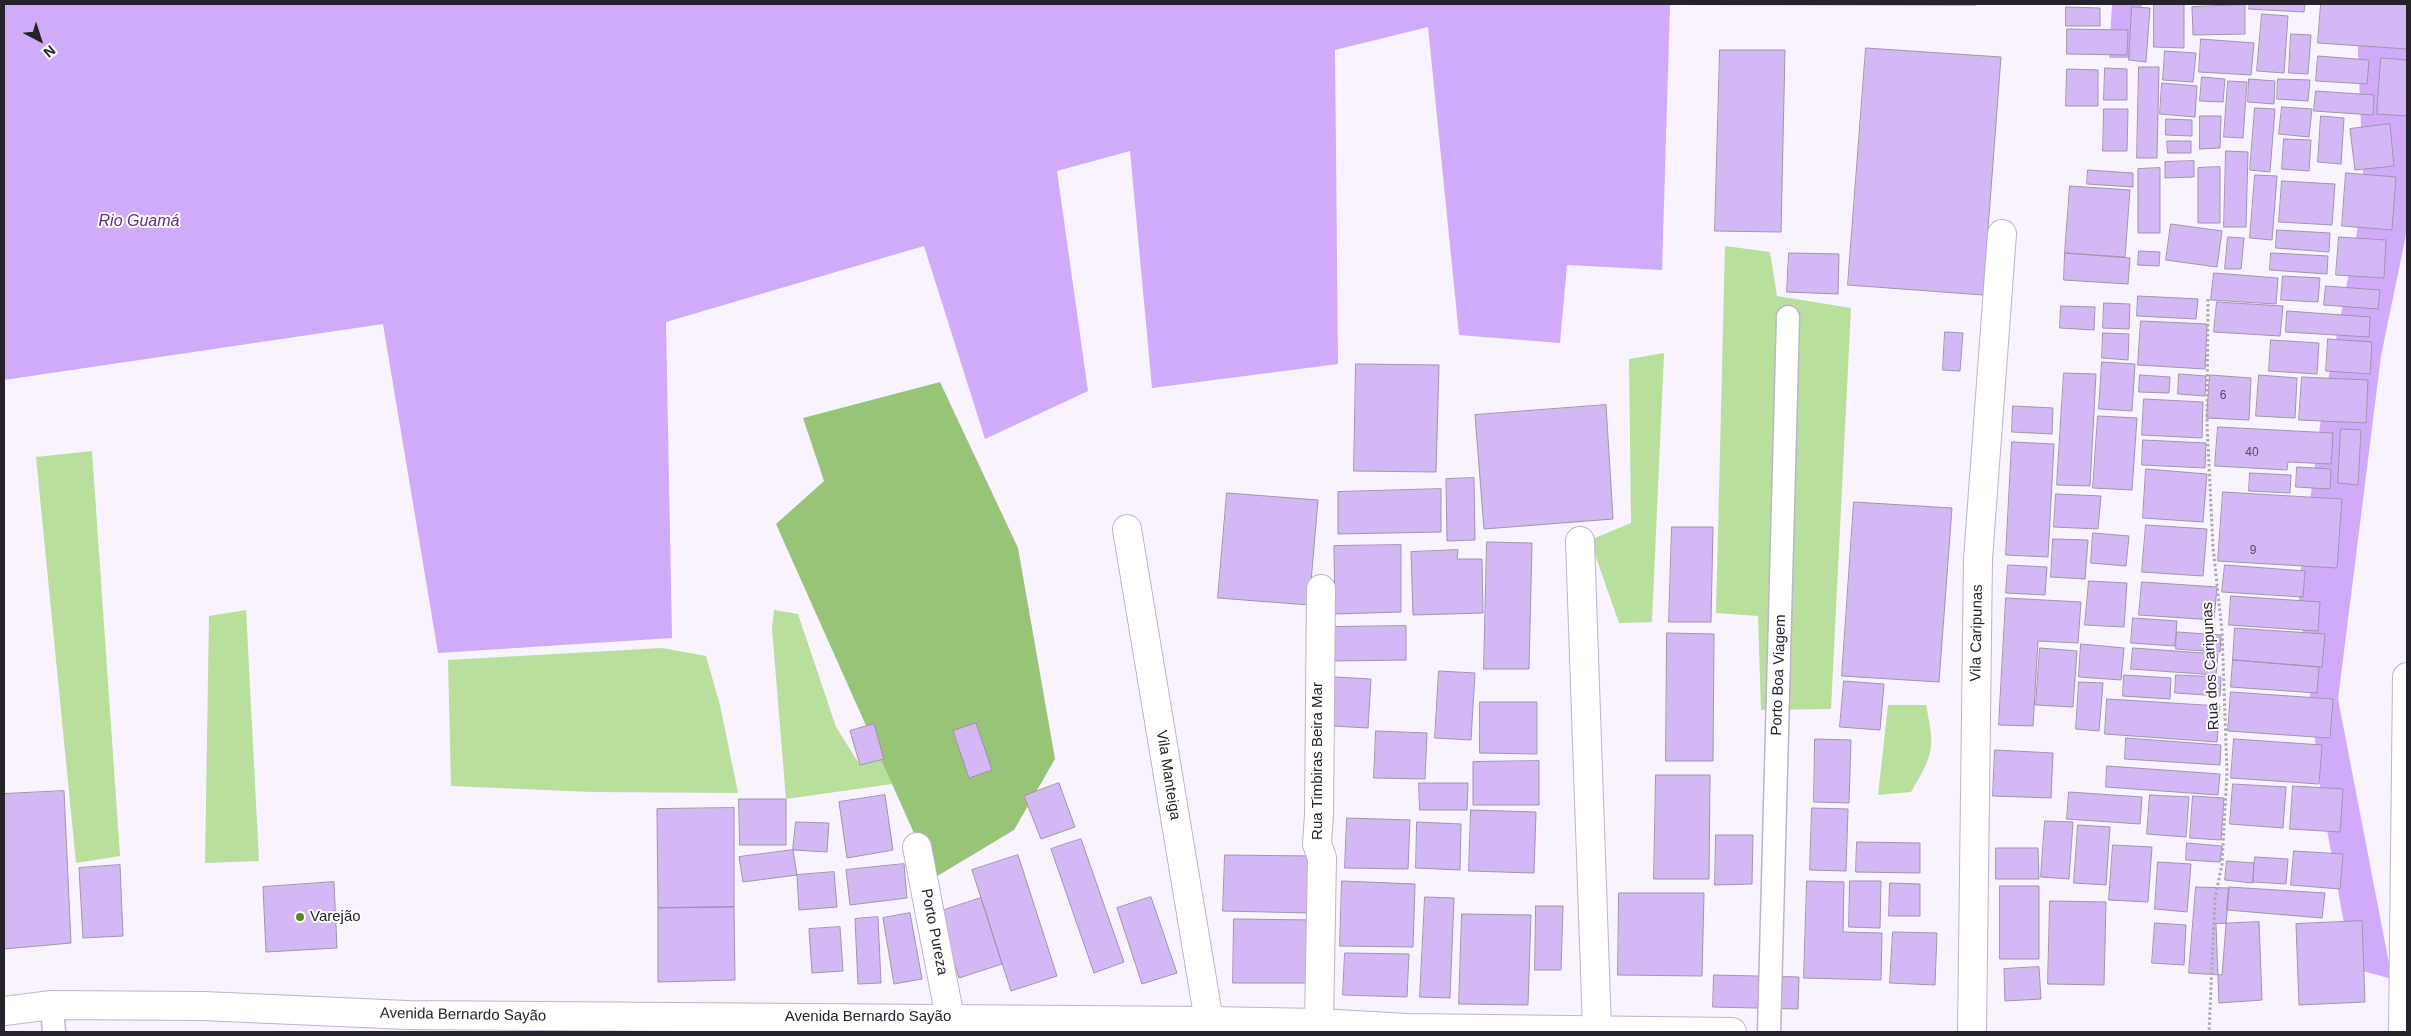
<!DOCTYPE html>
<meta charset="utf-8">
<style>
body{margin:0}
#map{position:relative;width:2411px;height:1036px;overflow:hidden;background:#f8f3fe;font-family:Helvetica,sans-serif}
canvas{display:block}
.frame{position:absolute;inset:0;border:5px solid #26222c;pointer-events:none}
.north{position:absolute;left:15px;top:15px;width:50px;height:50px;-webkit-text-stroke:4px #fff;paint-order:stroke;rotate:140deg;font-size:14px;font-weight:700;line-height:20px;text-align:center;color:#26222c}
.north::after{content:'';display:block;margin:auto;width:18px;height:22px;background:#26222c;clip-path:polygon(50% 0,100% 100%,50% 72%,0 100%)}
</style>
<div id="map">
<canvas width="2411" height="1036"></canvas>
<div class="frame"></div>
<div class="north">N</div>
</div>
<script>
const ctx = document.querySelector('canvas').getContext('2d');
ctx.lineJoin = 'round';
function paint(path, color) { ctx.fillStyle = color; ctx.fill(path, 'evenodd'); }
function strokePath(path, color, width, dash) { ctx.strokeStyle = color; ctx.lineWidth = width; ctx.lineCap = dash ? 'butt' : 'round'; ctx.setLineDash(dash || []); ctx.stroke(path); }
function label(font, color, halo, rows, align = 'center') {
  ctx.font = font + ' Helvetica,sans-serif'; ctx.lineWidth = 4; ctx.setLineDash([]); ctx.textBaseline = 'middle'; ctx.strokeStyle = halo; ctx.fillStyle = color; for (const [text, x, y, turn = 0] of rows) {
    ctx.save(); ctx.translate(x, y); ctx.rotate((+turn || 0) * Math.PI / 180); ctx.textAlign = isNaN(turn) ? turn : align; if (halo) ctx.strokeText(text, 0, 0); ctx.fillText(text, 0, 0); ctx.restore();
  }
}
paint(new Path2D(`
 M1725 246 1770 252 1777 296 1851 308 1831 709 1761 710 1758 616 1716 613Z
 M1664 353 1652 622 1619 623 1590 540 1631 523 1629 359Z
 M92 451 120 856 76 863 36 457Z
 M246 610 259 861 205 863 209 616Z
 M774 610 798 614 836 727 860 765 884 759 892 784 786 799 772 629Z
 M662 648 706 656 720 705 738 793 592 792 451 786 448 660Z
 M1888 705H1926C1935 749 1934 753 1911 792L1878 795Z`), '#b8df9c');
paint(new Path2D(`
 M940 382 1018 548 1055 759 1014 830 934 878 776 524 824 481 803 418Z`), '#97c477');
paint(new Path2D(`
 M4 4H1976V6L1670 5 1662 270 1567 265 1560 343 1459 335 1428 27 1335 50 1338 364 1152 388 1130 151 1057 171 1088 391 985 439 924 246 666 322 672 638 438 653 383 324 4 380Z
 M2112 4H2142L2137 58H2109Z
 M2356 4H2407V230L2381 356 2338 699 2392 979 2352 968 2322 802 2298 590 2322 411 2364 196Z`), '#cfabfa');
const building = new Path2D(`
 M2154 4H2184V48L2154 47Z
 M2250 4H2305L2304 12 2249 9Z
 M2321 4H2407V49L2318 43Z
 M2245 5V34L2193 35 2192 7Z
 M2066 7 2100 8V26H2066Z
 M2132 7 2150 8 2146 62 2129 60Z
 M2262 14 2288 16 2284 73 2257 71Z
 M2067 29 2128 30 2127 55 2067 54Z
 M2291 34 2311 35 2308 74 2289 73Z
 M2201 39 2254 43 2251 75 2199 72Z
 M1866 48 2001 57 1983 295 1848 285Z
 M1720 50H1785L1781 232 1715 231Z
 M2165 51 2196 53 2193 82 2163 80Z
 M2318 56 2369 60 2367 84 2316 81Z
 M2381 58 2407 60V116L2377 114Z
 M2139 67H2159L2157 158H2137Z
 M2105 68 2127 69V100H2104Z
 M2067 69 2098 70V106H2066Z
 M2202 77 2225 79 2223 102 2200 101Z
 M2249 79 2275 81 2274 104 2248 102Z
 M2278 79 2310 80 2308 101 2277 99Z
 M2228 81 2247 82 2243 138 2224 137Z
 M2162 83 2197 86 2195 117 2160 114Z
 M2316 91 2374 95 2373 115 2314 111Z
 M2282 107 2312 109 2309 137 2279 134Z
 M2255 108 2275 109 2270 172 2250 170Z
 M2104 109H2128L2127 151H2103Z
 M2200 116H2221L2220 148 2200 149Z
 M2321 116 2344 118 2341 164 2318 162Z
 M2166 119 2192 120V136L2166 135Z
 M2390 124 2394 166 2355 170 2350 129Z
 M2284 139 2311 140 2309 171 2282 169Z
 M2167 141H2191V153H2168Z
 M2226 151 2248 152 2246 227H2224Z
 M2194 161V177L2165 178V162Z
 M2220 167V223H2198V168Z
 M2160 168V233H2138V169Z
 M2088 170 2133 173V187L2087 184Z
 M2346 173 2396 177 2392 230 2342 226Z
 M2255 175 2277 176 2272 240 2250 238Z
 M2282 181 2335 184 2332 225 2279 222Z
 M2070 186 2130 190 2125 257 2065 253Z
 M2171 224 2222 231 2217 267 2166 260Z
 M2277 230 2330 233 2329 252 2276 248Z
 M2228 237 2244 238 2241 269H2225Z
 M2339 237 2386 240 2384 278 2336 275Z
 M2139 251 2160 252 2159 266 2138 265Z
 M1789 253 1839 254 1838 294 1787 292Z
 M2065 253 2130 258 2128 284 2064 280Z
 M2271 253 2328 256 2327 274 2270 270Z
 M2214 273 2278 278 2276 304 2211 300Z
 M2283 276 2320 278 2318 302 2281 300Z
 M2326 286 2380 290 2378 309 2324 305Z
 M2138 296 2198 299 2196 319 2137 316Z
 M2217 302 2283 306 2280 336 2214 332Z
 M2104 303 2130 304 2129 329 2103 328Z
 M2061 306 2095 307 2094 330 2060 328Z
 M2287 311 2370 317 2369 337 2286 332Z
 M2141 321 2207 324 2205 369 2138 365Z
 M1945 332 1963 333 1960 371 1943 370Z
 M2103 333 2129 334 2128 360 2102 358Z
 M2328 339 2372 342 2370 374 2326 371Z
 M2271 340 2319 343 2317 374 2269 371Z
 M2102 362 2135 364 2132 411 2099 409Z
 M1356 364 1439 365 1436 472 1354 471Z
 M2064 373 2096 374 2090 486 2057 485Z
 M2179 374 2206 376 2205 396 2178 394Z
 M2140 375 2170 377 2169 393 2139 392Z
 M2210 375 2251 378 2249 420 2207 418Z
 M2259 375 2297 378 2295 418 2256 416Z
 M2302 377 2368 380 2366 423 2299 420Z
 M2144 399 2203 402 2202 438 2142 435Z
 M1606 405 1613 519 1484 529 1475 415Z
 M2013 406 2053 408 2052 434 2012 432Z
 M2098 416 2137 418 2132 490 2093 488Z
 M2218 427 2333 433 2331 464 2288 462 2287 470 2215 466Z
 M2341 429 2361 430 2358 485 2338 483Z
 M2143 440 2206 443 2205 468 2142 465Z
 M2012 442 2054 444 2048 557 2006 555Z
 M2297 467 2331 469 2330 489 2296 487Z
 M2146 469 2207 474 2203 522 2143 518Z
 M2250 473 2291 475 2290 493 2249 491Z
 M1474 478 1475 540 1447 541 1446 479Z
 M1441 489V532L1338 534V492Z
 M2223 492 2342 499 2337 568 2218 561Z
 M1227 493 1318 500 1309 605 1218 598Z
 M2056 494 2101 496 2098 529 2054 527Z
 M1854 502 1952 508 1939 682 1842 676Z
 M2146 525 2207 529 2203 576 2142 572Z
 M1672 527H1713L1711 622H1669Z
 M2093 533 2129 536 2126 566 2091 563Z
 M2053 539 2088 540 2085 579 2051 577Z
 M1487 542 1532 543 1529 669H1484Z
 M1401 545V612L1335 614 1334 546Z
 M1458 550 1457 559H1482L1483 613 1413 615 1411 552Z
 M2008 565 2047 567 2045 595 2006 593Z
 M2225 565 2305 571 2303 597 2222 592Z
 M2089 581 2127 583 2124 627 2085 625Z
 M2142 582 2217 587 2214 620 2139 615Z
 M2231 596 2320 602 2318 631 2229 625Z
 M2006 598 2081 602 2078 643 2038 641 2033 726 1999 725Z
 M2133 618 2177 621 2175 646 2131 643Z
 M1406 626V660L1332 661V627Z
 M2235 628 2325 634 2322 667 2233 660Z
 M2177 632 2221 635 2220 652 2176 649Z
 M1667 633 1714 634 1713 761H1666Z
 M2081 644 2124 648 2121 680 2079 677Z
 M2040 648 2077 651 2073 707 2036 705Z
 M2133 648 2218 654 2216 675 2131 669Z
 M2233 660 2319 667 2317 693 2231 687Z
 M1439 671 1475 673 1471 740 1435 738Z
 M2124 675 2171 678 2170 699 2123 696Z
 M2176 675 2221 677 2220 696 2175 693Z
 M1335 677 1371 679 1368 728 1332 726Z
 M1844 681 1884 684 1880 730 1840 727Z
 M2079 682 2103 683 2099 731 2076 729Z
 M2231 692 2333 699 2330 738 2228 731Z
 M2107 699 2220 706 2217 742 2105 734Z
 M1480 702H1537V754L1480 753Z
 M976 723 992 770 969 778 953 731Z
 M874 724 884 759 860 765 850 731Z
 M1376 731 1427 733 1425 779 1374 778Z
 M2126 738 2221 745 2220 765 2125 759Z
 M1815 739 1851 740 1849 803 1814 802Z
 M2234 739 2322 745 2319 784 2231 778Z
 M1995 750 2053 753 2051 798 1993 796Z
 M1539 761V805H1473V762Z
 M2107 766 2220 774 2218 795 2106 787Z
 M1656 775H1710L1709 879H1654Z
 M1059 783 1075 827 1041 839 1024 796Z
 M1419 783H1468L1467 810H1420Z
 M2233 784 2286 787 2283 828 2230 824Z
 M2293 786 2343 789 2340 832 2290 829Z
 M64 791 71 943 4 949V794Z
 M2069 792 2142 797 2140 824 2067 819Z
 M885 795 893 850 847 858 839 802Z
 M2150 795 2189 797 2186 837 2147 834Z
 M2193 796 2224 798 2221 840 2190 838Z
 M739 799H786V845H740Z
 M734 808V907L658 908 657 809Z
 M1812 808 1848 809 1846 871 1810 870Z
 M1471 810 1536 812 1534 873 1469 871Z
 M1347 818 1410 820 1408 869 1345 868Z
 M2045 821 2073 822 2069 879 2041 877Z
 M796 822 829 823 827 852 793 850Z
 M1417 822 1461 824 1460 870 1416 868Z
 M2078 825 2110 827 2106 885 2074 883Z
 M1716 835H1753L1752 884 1715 885Z
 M1081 839 1124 962 1094 973 1051 849Z
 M1857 842 1920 843V873L1856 872Z
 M2187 843 2222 846 2220 862 2186 860Z
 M2113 845 2152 847 2148 902 2109 900Z
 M1996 848H2038L2039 879H1996Z
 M793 850 797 875 743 882 739 857Z
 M2294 851 2343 854 2340 889 2291 885Z
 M1018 855 1057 976 1011 991 972 870Z
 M1225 855 1311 856 1310 913 1223 911Z
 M2255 857 2288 859 2286 884 2253 882Z
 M2227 861 2254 863 2253 883 2225 880Z
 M2158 862 2191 864 2187 912 2155 909Z
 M904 864 907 898 850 905 846 870Z
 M120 865 123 936 83 938 79 868Z
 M834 872 837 907 799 910 797 875Z
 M1342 881 1415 884 1413 947 1340 946Z
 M1807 881 1844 882 1843 932 1882 933 1881 980 1804 978Z
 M1850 881H1881L1880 928 1849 927Z
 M334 882 337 948 266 952 263 887Z
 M1890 883 1920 884V916H1889Z
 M2000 886H2039V959H2000Z
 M2196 887 2229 888 2222 975 2189 973Z
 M2229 887 2325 893 2322 918 2227 910Z
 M1619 893H1704L1702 976 1618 975Z
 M1151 897 1177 973 1142 984 1117 908Z
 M1425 897 1454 898 1450 998 1420 997Z
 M981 898 1002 964 959 978 938 912Z
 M2050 901 2106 902 2104 985 2048 984Z
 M1536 906H1563L1561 970H1535Z
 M734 907 735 980 658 982V908Z
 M910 913 922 979 894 984 883 918Z
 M1462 914 1531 915 1528 1005 1459 1004Z
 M878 917 881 983 858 984 855 919Z
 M1234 919 1313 920 1312 983H1233Z
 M2362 921 2365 1002 2299 1005 2296 924Z
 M2259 922 2262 1000 2219 1003 2216 924Z
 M2155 923 2186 925 2184 965 2152 963Z
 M840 927 843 971 812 973 809 929Z
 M1893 932 1937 933 1935 985 1890 983Z
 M1345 953 1409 954 1407 997 1343 995Z
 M2039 967 2041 999 2005 1001 2004 969Z
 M1714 975 1799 977 1798 1009 1713 1007Z`);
paint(building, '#d4b8f6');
strokePath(building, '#9f94ad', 1);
const lane = new Path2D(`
 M52 1005 54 1032
 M1769 1032 1788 317`);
const street = new Path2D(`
 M1127 529 1209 1021
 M1580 541 1597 1030
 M917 847 950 1018
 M1319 1023 1322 858 1317 844 1319 815 1321 589
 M1972 1032 1978 559 2002 234
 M2403 1032 2407 677`);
const secondary = new Path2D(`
 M4 1011 52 1005 203 1006 407 1015 1209 1021 1319 1023 1407 1028 1732 1032`);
strokePath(lane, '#beb3cc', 25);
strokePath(street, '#beb3cc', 30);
strokePath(secondary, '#beb3cc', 30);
strokePath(new Path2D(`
 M2208 299 2207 424 2213 547 2222 631 2227 772 2222 864 2215 899 2209 1032`), '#aca8b2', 3, [2.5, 2.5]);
strokePath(lane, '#fff', 22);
strokePath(street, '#fff', 28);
strokePath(secondary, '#fff', 28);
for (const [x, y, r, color] of [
 [300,917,5,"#53871f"]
]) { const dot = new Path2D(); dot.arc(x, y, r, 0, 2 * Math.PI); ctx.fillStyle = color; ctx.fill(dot); strokePath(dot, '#fff', 2); }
label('12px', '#52485e', null, [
 ["6",2223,396],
 ["40",2252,453],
 ["9",2253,551]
]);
label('15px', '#26222c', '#fff', [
 ["Vila Caripunas",1977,633,-89],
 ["Rua dos Caripunas",2211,666,-93],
 ["Porto Boa Viagem",1779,675,-88],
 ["Rua Timbiras Beira Mar",1318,761,-90],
 ["Vila Manteiga",1168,775,81],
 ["Porto Pureza",934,932,79],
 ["Avenida Bernardo Sayão",463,1015,1],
 ["Avenida Bernardo Sayão",868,1017]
]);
label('15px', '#26222c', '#fff', [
 ["Varejão",310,917]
], 'left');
label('italic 16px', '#5c2d86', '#fff', [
 ["Rio Guamá",139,222]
]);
</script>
